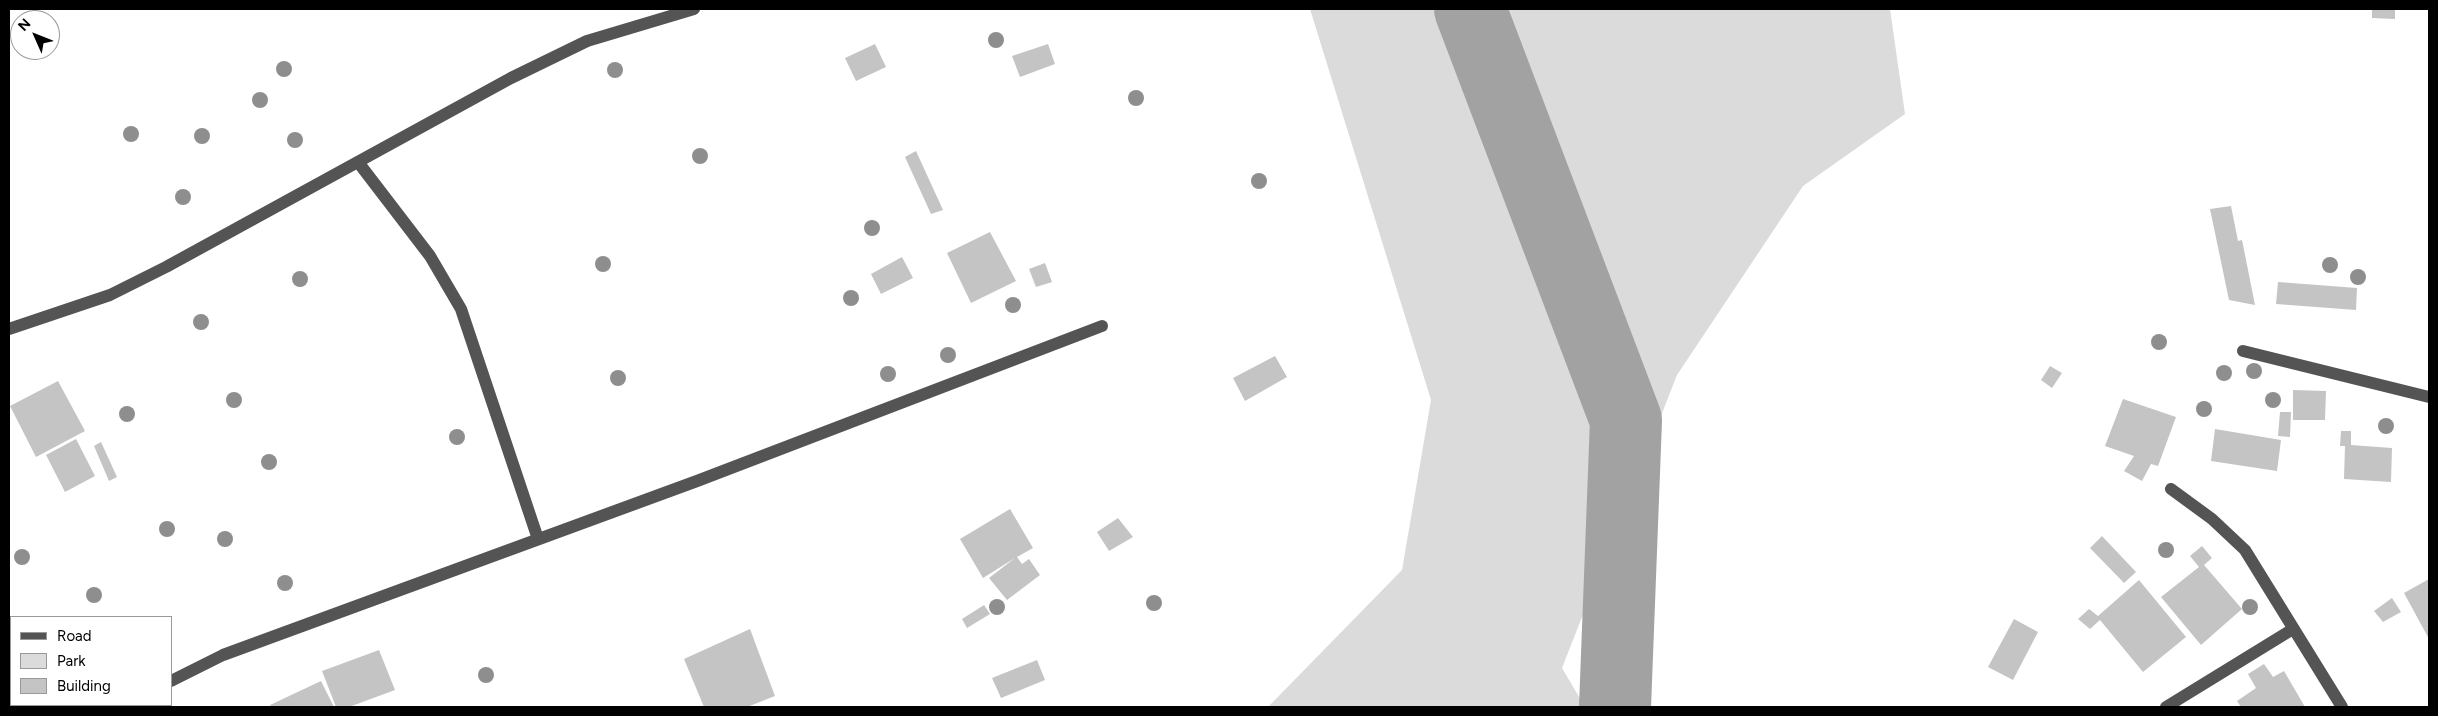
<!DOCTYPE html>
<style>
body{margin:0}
#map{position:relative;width:2438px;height:716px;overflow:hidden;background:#fff;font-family:Figtree,sans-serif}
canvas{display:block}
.frame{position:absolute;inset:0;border:10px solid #000;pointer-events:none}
.legend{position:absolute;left:10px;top:616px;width:162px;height:90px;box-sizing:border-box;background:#fff;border:1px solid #999;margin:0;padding:6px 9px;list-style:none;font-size:15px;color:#000}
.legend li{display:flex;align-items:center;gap:10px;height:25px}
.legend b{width:25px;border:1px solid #999}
.north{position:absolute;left:10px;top:10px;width:50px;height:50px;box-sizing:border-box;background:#fff;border:1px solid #999;border-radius:50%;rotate:314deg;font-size:14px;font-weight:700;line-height:20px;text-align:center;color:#000}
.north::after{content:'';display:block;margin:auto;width:18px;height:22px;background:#000;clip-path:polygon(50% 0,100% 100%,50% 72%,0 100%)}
</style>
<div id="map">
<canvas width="2438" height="716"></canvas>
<div class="frame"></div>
<ul class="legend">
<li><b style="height:6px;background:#545454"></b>Road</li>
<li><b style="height:14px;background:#dbdbdb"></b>Park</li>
<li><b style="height:14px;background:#c4c4c4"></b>Building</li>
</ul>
<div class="north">N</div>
</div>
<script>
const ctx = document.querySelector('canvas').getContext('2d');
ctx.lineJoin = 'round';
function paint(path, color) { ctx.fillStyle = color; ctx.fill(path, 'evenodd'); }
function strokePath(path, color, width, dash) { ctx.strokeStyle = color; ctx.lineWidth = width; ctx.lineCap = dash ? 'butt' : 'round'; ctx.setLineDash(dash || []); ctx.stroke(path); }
paint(new Path2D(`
 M1310 9H1890L1905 114 1803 186 1677 375 1562 668 1585 707H1268L1402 570 1431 400Z`), '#dbdbdb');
strokePath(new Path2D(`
 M1470 9 1626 420 1615 707`), '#a2a2a2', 72);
paint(new Path2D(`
 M2372 9H2395V19L2372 18Z
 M875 44 886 67 856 81 845 58Z
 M1048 44 1055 64 1020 77 1012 56Z
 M916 151 943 210 931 214 905 157Z
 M2231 206 2238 241 2242 240 2255 305 2229 300 2210 209Z
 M990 232 1016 281 971 303 947 253Z
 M902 257 913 278 881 294 871 274Z
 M1045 263 1052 282 1036 287 1029 269Z
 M2278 282 2357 288 2356 310 2276 304Z
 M1275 356 1287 377 1245 401 1233 378Z
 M2050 366 2062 373 2052 388 2041 380Z
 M58 381 85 431 36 457 10 406Z
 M2293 390 2326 391 2325 420H2293Z
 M2123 399 2176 417 2158 466 2151 464 2142 481 2124 471 2134 456 2105 446Z
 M2280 412H2291L2290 437 2278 436Z
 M2215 429 2281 440 2277 471 2211 461Z
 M2341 431H2351V445L2392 448 2391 482 2344 479 2345 446H2340Z
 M76 439 95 476 65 492 46 455Z
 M101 442 117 477 109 481 94 446Z
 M1010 509 1033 548 1017 557 1022 564 1029 559 1040 575 1007 600 989 578 1015 558 983 578 960 539Z
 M1118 518 1133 537 1109 551 1097 532Z
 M2102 536 2136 572 2124 583 2090 548Z
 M2202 546 2212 558 2204 565 2242 609 2201 645 2161 597 2199 567 2190 556Z
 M2429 579V639L2404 593Z
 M2139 580 2186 637 2143 672 2100 620 2090 629 2078 619 2089 609 2098 616Z
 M2392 598 2401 612 2383 622 2374 611Z
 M984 605 990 614 967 628 962 619Z
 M2014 619 2038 632 2013 680 1988 667Z
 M750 629 775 696 747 707H704L684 659Z
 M379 650 395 690 349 707H336L322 671Z
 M1037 660 1045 680 1001 698 992 678Z
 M2264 664 2273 677 2284 671 2305 707H2241L2237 701 2256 688 2248 674Z
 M321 681 334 707H271L270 705Z`), '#c4c4c4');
strokePath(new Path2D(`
 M358 162 430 256 461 309 538 539
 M9 329 110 295 166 267 511 78 587 41 694 9
 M2243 351 2429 397
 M2171 489 2212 519 2245 550 2342 707
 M171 681 223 655 697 481 1102 326
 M127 707 131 705
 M2166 707 2293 629`), '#545454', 12);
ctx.fillStyle = '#8e8e8e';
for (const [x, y] of [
 [996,40],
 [284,69],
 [615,70],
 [1136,98],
 [260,100],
 [131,134],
 [202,136],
 [295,140],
 [700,156],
 [1259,181],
 [183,197],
 [872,228],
 [603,264],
 [2330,265],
 [2358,277],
 [300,279],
 [851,298],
 [1013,305],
 [201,322],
 [2159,342],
 [948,355],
 [2254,371],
 [2224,373],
 [888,374],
 [618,378],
 [234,400],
 [2273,400],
 [2204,409],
 [127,414],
 [2386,426],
 [457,437],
 [269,462],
 [167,529],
 [225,539],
 [2166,550],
 [22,557],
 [285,583],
 [94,595],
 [1154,603],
 [997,607],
 [2250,607],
 [486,675]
]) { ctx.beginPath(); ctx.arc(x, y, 8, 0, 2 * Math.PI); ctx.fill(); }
</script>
